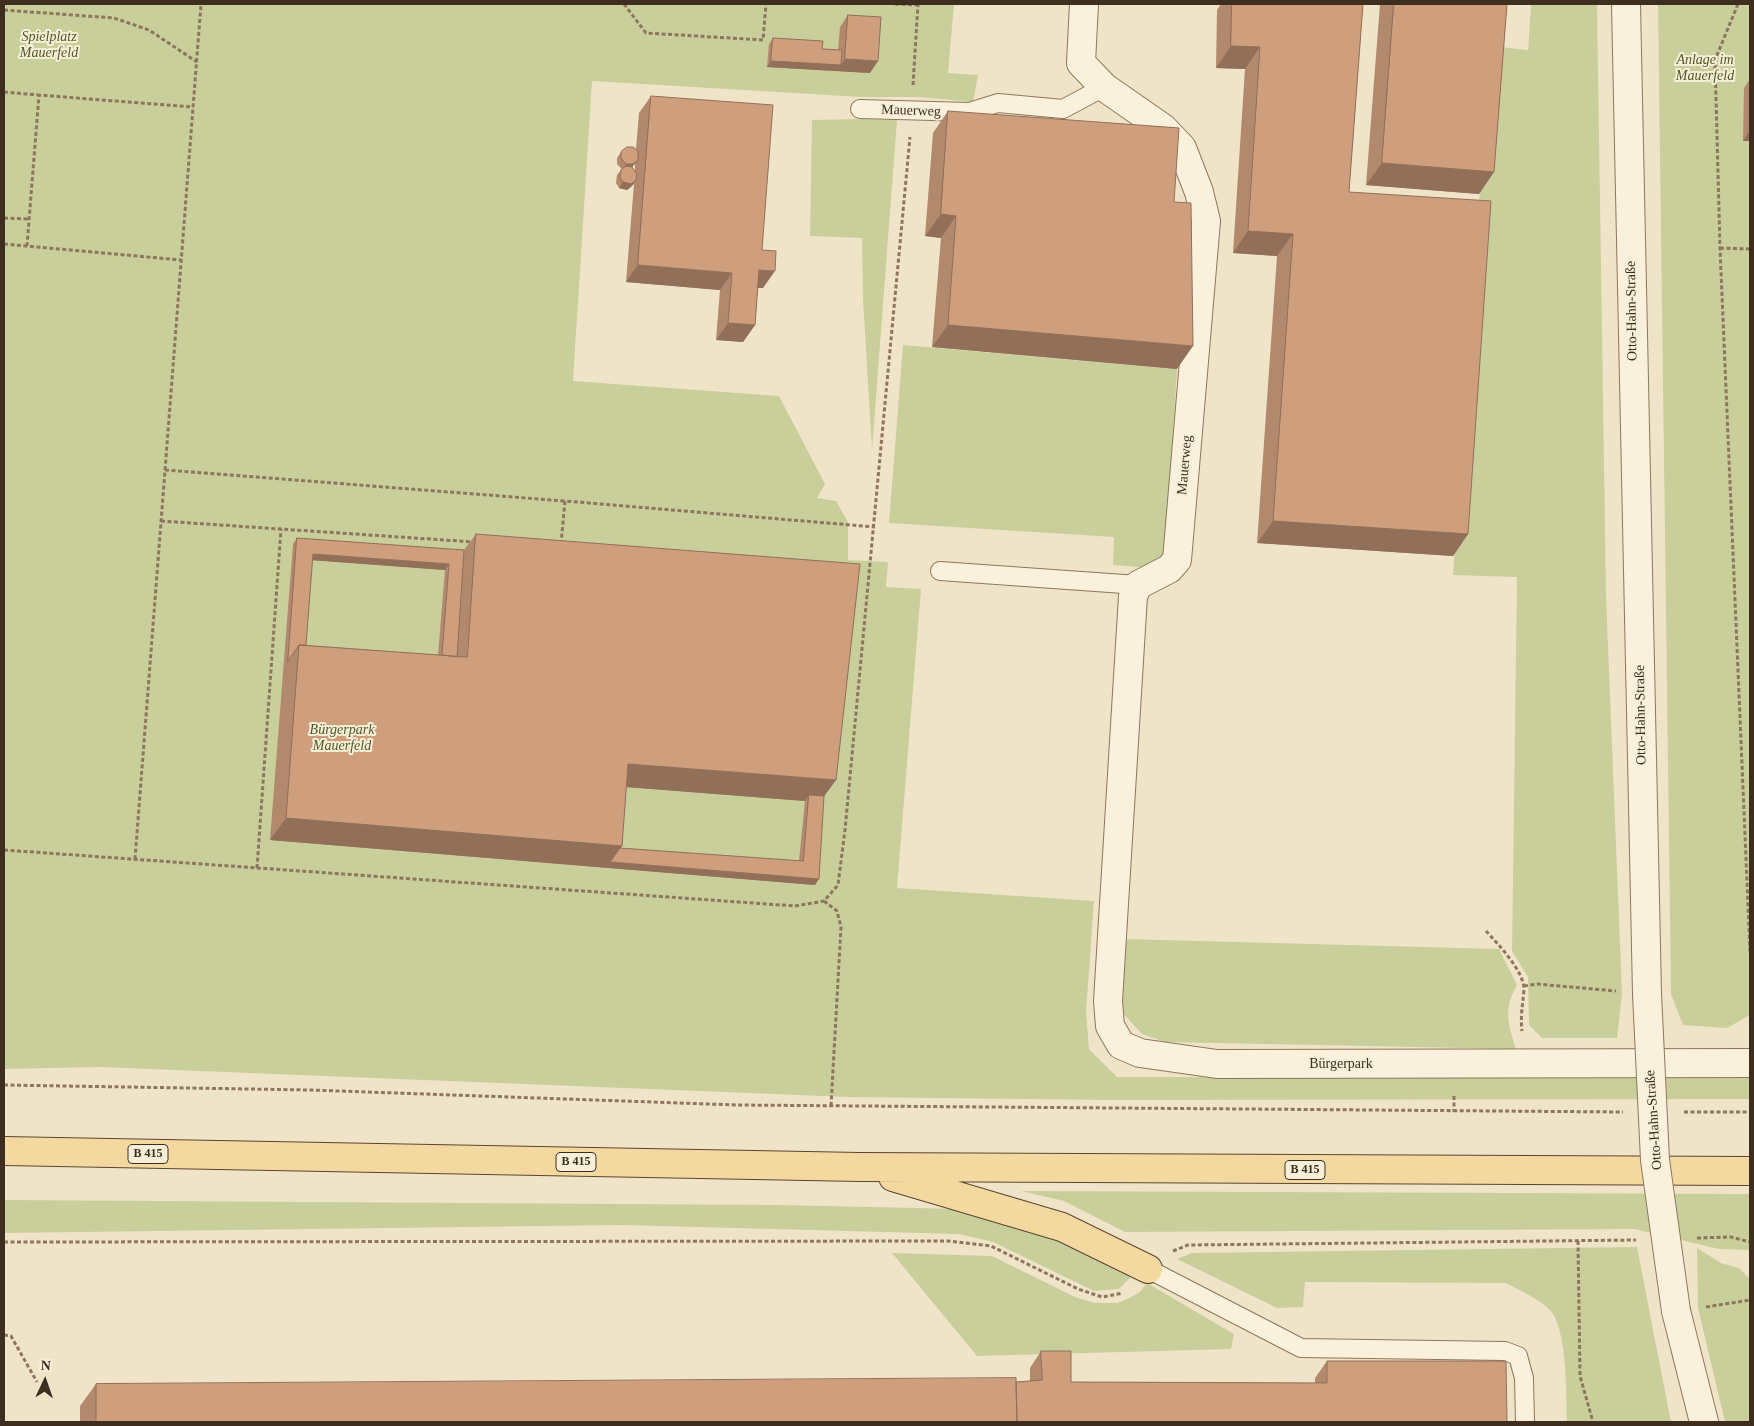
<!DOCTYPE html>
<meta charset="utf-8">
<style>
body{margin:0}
#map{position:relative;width:1754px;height:1426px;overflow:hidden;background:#f0e4c8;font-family:"Times New Roman",serif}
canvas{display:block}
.frame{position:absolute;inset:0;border:5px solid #3d2e20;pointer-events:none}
.north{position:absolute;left:20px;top:1356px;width:50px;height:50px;-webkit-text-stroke:4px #f7eed8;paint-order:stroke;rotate:3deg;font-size:14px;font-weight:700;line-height:20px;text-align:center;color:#3d2e20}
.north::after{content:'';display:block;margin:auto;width:18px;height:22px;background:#3d2e20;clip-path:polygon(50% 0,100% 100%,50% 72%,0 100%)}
</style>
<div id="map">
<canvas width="1754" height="1426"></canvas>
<div class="frame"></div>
<div class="north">N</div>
</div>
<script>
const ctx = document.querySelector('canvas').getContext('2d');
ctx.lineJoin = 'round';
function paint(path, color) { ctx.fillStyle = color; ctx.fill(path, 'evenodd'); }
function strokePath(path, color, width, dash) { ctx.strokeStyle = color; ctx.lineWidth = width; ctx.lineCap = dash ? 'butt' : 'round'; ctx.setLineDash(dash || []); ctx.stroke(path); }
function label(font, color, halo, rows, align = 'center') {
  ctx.font = font + ' "Times New Roman",serif'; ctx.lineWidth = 4; ctx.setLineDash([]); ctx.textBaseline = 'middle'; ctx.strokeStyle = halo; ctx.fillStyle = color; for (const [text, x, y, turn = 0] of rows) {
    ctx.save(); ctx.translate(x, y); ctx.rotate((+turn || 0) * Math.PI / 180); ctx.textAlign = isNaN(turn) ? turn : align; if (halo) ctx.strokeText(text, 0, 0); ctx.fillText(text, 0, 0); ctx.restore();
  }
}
paint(new Path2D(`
 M4 4H954L948 73 978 75 973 102 919 97H861L592 81 573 381 779 396 825 484 817 498 836 501 848 522V560L888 562 886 587 921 589 897 888 1094 901 1086 1012 1089 1049 1117 1077 1750 1078V1099L1112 1100 848 1097 100 1067 4 1069Z
 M1531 4H1597L1606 596 1622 994 1617 1038H1542L1529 1025 1528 977 1512 951 1517 577 1453 575 1490 46 1528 50Z
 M1658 4H1750V1015L1727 1028 1683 1025 1671 994Z
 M861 119 897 120 872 450 863 299 862 238 810 236 812 120Z
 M903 345 1177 369 1166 555 1152 568 1113 565 1114 537 889 523Z
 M1124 939 1499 949 1517 985C1503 1010 1508 1024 1516 1049L1165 1042 1142 1034 1122 1012 1120 976Z
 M1021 1191 1750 1194V1250L1719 1249 1634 1229 1125 1232 1064 1201Z
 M4 1200 779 1205 962 1209 1033 1227 1131 1277 1119 1289 1094 1291 993 1242 959 1234 622 1225 4 1233Z
 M1637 1247 1671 1422H1567C1566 1396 1568 1328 1549 1309 1537 1298 1521 1291 1506 1283L1305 1282 1303 1307 1277 1308 1177 1259 1192 1253Z
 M1697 1248 1721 1263 1739 1268 1750 1279V1422H1725L1698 1308Z
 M892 1253 992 1256 1075 1297 1095 1303H1118L1129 1298 1140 1292 1147 1283 1234 1334 1231 1349 977 1356Z`), '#c9cf9b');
const lane = new Path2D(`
 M860 109 969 112 998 103 1063 109 1104 87
 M940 571 1138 585
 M1148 1269 1301 1348 1505 1351 1518 1356 1524 1378 1525 1422`);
const street = new Path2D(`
 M1084 4 1081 63 1104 87 1163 128 1182 148 1199 192 1206 221 1177 560 1169 569 1138 585 1133 596 1108 1001 1110 1026 1121 1045 1140 1053 1217 1064 1750 1063
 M1626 4 1647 994
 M1676 1311 1704 1422`);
const primary = new Path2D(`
 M4 1151 860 1167 1750 1171
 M893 1177 1062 1227 1148 1269`);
strokePath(lane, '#8d765c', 20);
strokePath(street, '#8d765c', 30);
strokePath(primary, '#5b4430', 30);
strokePath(new Path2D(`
 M624 4 646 33 763 40 766 4
 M895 4 918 5
 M1738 4 1715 60 1720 248 1750 952
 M4 10 114 18 149 30 197 62
 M913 85 918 4
 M4 92 39 95
 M4 218 29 219
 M4 244 181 260
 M27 246 39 95 193 107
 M1720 248 1750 249
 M165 470 565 501
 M161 521 474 542
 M561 544 565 501 875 527
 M4 850 795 906 824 901 838 885 845 830 910 137
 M135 859 201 4
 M257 868 281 529
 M824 901 837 911 841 927 831 1106
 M1486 931C1497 943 1524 971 1524 989 1523 1004 1520 1016 1522 1031
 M1524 986 1537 984 1616 991
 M4 1085 310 1090 737 1105 1623 1112
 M1454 1096V1112
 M1684 1112H1750
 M1697 1238 1731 1237 1750 1242
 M1578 1241 1580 1376 1593 1422
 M4 1242 949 1241 991 1246 1078 1289 1102 1297 1123 1293
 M1173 1251 1188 1245 1636 1240
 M1706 1307 1750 1300
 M4 1335 11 1336 37 1382`), '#8d765c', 3, [4, 2.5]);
strokePath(lane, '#faf1dc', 18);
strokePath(street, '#faf1dc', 28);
strokePath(primary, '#f3d9a0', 28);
const streetBridge = new Path2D(`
 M1647 994 1655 1160 1676 1311`);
strokePath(streetBridge, '#8d765c', 30, []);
strokePath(streetBridge, '#faf1dc', 28);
paint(new Path2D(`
 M1221 4H1363L1349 192 1468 534 1453 556 1257 543 1277 256 1233 253 1245 69 1216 68 1217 10Z
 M1380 4H1507L1494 172 1479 194 1366 185Z
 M848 15 870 73 767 67 769 44 773 38 822 49 838 50 840 27Z
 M1750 79V141H1743L1744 88Z
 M651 96 762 250 763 288H758L755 325 743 342 716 340 720 290 626 282 634 184 627 190 619 188 616 183 617 175 622 169 617 164V158L621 152 636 149 639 113ZM635 163V171L632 167Z
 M948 111 1174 202 1177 369 932 347 941 238 925 236 933 133Z
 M476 534 824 796 815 885 270 840 293 544 297 538 464 550ZM312 560 445 570 438 655 306 645ZM626 787 805 801 799 861 620 848 622 846Z
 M1041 1351 1071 1382 1315 1383V1378L1327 1361 1507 1422H80V1406L96 1384 1016 1382 1030 1381V1368Z`), '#b2896c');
paint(new Path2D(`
 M1231 46 1260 47 1245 69 1216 68Z
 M845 59 878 61 870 73 767 67 771 61 841 65Z
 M1750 130V141H1743Z
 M638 160 633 166 629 170H622L626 164Z
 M1382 163 1494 172 1479 194 1366 185Z
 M636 180 632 186 627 190 619 188 623 182Z
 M941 214 956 216 941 238 925 236Z
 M1248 231 1293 234 1277 256 1233 253Z
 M638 265 732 273 720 290 626 282Z
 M759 270 775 271 763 288 748 287Z
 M728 323 755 325 743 342 716 340Z
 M948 325 1193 346 1177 369 932 347Z
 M1273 521 1468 534 1453 556 1257 543Z
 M313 554 449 564 445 570 309 560Z
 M628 764 836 780 820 802 809 795 805 801 613 786Z
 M286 818 622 846 610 862 819 879 815 885 270 840Z`), '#916f58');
const building = new Path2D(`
 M1232 4H1363L1349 192 1491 201 1468 534 1273 521 1293 234 1248 231 1260 47 1231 46Z
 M1394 4H1507L1494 172 1382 163Z
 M848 15 881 17 878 61 845 59Z
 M773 38 823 41 822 49 842 50 841 65 771 61Z
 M651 96 773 105 762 250 776 251 775 271 759 270 755 325 728 323 732 273 638 265Z
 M948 111 1179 128 1174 202 1191 203 1193 346 948 325 956 216 941 214Z
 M627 147H633L638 151V160L633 164H626L621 158V152Z
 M626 166 632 167 637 174 636 180 631 184 623 182 620 177 621 170Z
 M476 534 860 564 836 780 628 764 622 846 286 818 299 645 467 657Z
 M297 538 464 550 457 657 442 655 449 564 313 554 306 645H299L288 661Z
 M809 795 824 796 819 879 610 862 620 848 803 861Z
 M1041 1351H1071V1382L1327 1383V1361H1506L1507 1422H1017L1016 1382 1042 1380Z
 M1016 1378 1017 1422H96V1384Z`);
paint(building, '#cf9f7d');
strokePath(building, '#916f58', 1);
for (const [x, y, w] of [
 [148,1154,40],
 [576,1162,40],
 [1305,1170,40]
]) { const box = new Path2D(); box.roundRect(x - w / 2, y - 9.5, w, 19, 4); ctx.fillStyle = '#f7eed8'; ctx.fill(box); strokePath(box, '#3d2e20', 1); }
label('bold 12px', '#3d2e20', null, [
 ["B 415",148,1154],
 ["B 415",576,1162],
 ["B 415",1305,1170]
]);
label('italic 14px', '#4d5a26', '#f7eed8', [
 ["Spielplatz",49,37],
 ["Mauerfeld",49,53],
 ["Anlage im",1705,60],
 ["Mauerfeld",1705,76],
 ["Bürgerpark",342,730],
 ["Mauerfeld",342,746]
]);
label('14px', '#3d2e20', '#f7eed8', [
 ["Mauerweg",911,111,2],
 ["Otto-Hahn-Straße",1632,311,-91],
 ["Mauerweg",1185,465,-85],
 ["Otto-Hahn-Straße",1641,715,-91],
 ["Bürgerpark",1341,1064],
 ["Otto-Hahn-Straße",1654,1120,-94]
]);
</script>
